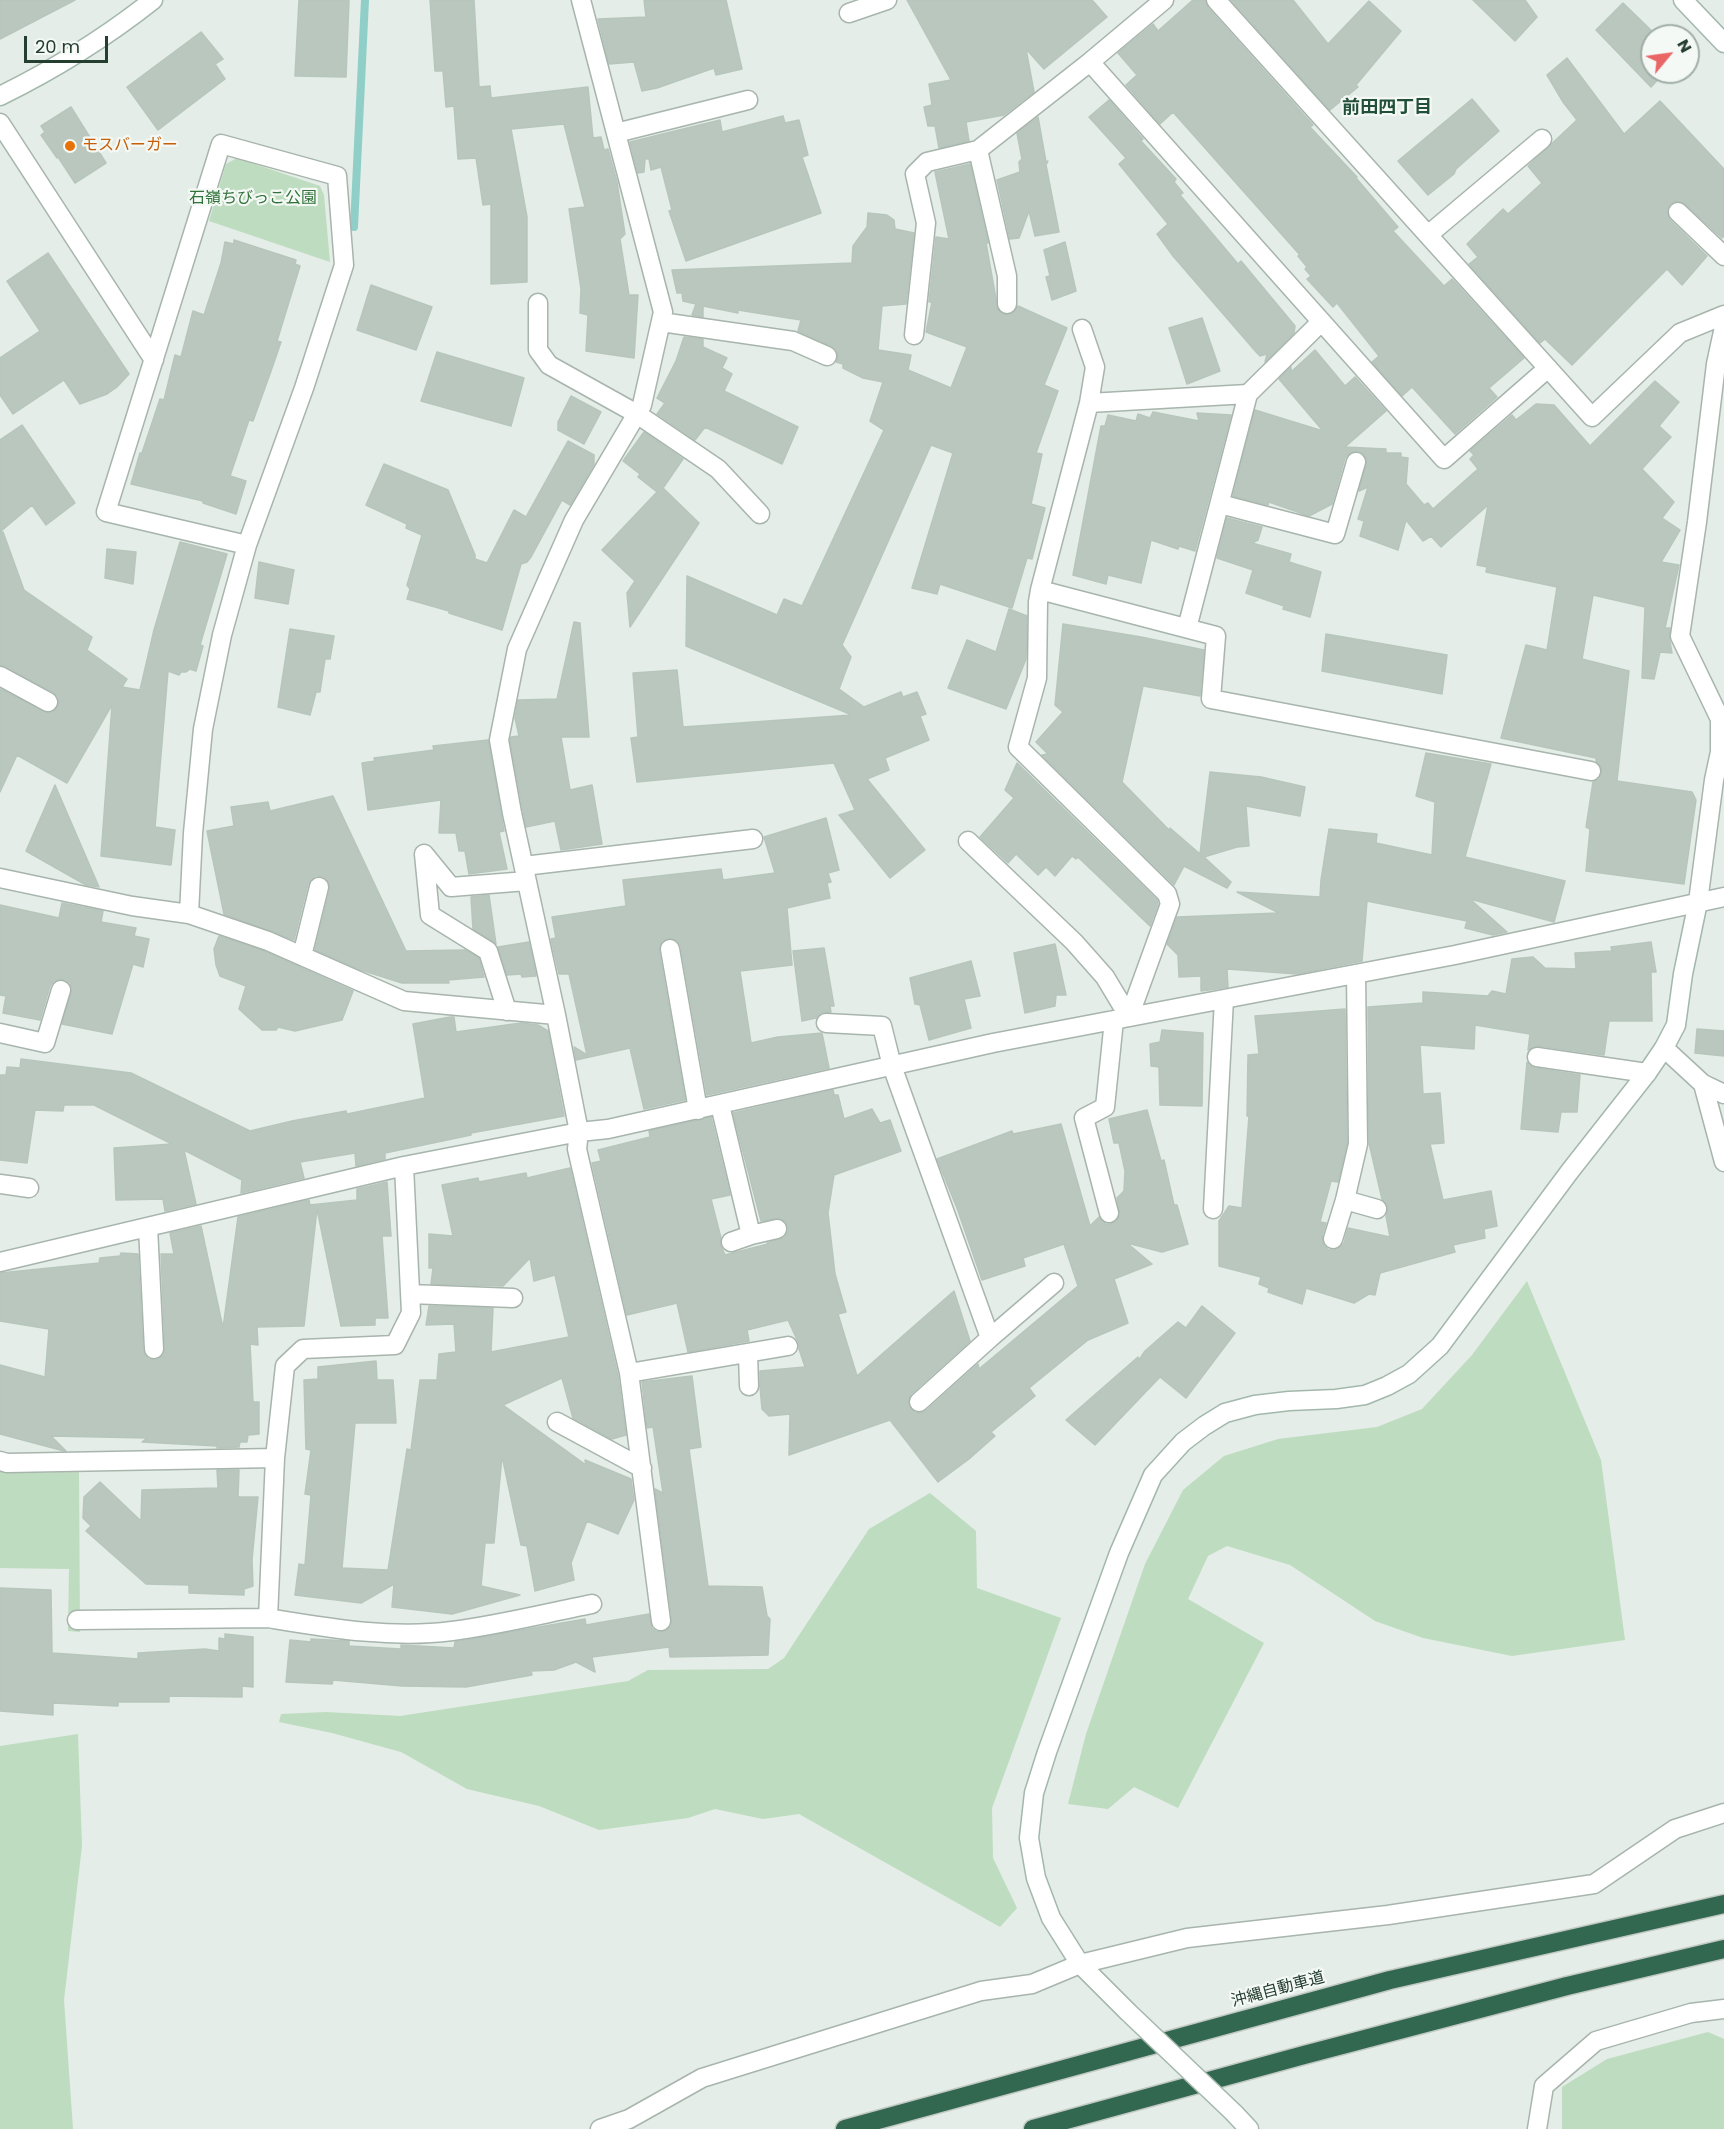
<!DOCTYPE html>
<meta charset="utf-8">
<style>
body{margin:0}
#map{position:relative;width:1724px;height:2129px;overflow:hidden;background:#e4ede7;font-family:Poppins,sans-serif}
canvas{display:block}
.north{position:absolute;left:1640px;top:24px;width:60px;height:60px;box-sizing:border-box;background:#f5f9f6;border:2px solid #a1aea7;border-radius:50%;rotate:61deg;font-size:16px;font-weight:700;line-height:24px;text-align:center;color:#243e30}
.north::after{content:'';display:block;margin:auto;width:21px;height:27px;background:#ea6566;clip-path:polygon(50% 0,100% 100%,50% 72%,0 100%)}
.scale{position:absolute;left:24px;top:36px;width:84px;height:27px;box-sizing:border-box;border:3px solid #243e30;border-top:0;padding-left:8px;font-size:18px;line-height:21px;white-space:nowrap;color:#243e30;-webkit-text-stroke:4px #f5f9f6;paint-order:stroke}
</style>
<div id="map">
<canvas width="1724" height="2129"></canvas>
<div class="north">N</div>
<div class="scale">20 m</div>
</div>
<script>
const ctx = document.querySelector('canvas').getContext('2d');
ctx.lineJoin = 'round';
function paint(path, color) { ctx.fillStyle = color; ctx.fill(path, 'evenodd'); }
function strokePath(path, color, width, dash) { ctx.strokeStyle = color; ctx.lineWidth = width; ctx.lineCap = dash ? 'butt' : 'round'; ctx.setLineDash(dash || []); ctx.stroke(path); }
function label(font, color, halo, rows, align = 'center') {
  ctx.font = font + ' Poppins,"Noto Sans JP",sans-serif'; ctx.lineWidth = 4.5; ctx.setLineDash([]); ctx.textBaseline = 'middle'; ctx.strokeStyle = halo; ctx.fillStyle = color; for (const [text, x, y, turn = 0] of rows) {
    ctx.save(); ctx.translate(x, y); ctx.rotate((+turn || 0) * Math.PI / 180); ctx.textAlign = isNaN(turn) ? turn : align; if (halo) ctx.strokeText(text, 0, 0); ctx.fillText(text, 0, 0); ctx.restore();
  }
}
paint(new Path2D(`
 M237 158 320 186 324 195 330 262 209 221 226 164Z
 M1527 1281 1601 1460 1625 1640 1512 1656 1423 1638 1375 1621 1290 1565 1227 1546 1208 1556 1188 1599 1264 1643 1178 1808 1134 1787 1108 1809 1068 1804 1086 1734 1145 1564 1183 1490 1224 1456 1278 1439 1377 1427 1422 1409 1472 1355Z
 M0 1471 9 1473 79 1472 80 1632 68 1631 69 1569 0 1568Z
 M930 1493 976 1531 977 1588 1061 1618 992 1808 993 1858 1017 1908 1000 1927 799 1814 763 1819 715 1809 688 1818 599 1830 539 1806 467 1789 401 1752 332 1733 279 1722 281 1714 326 1712 400 1716 628 1681 648 1670 768 1669 784 1658 869 1529Z
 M78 1734 82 1846 64 2000 73 2129H0V1746Z
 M1708 2032 1724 2039V2129H1562V2087L1607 2059Z`), '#bedcbf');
strokePath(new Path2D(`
 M354 227 365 0`), '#90cec8', 8);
const building = new Path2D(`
 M0 0H75L0 39Z
 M299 0H349L346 77 295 76Z
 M430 0H474L479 87 490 86 491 98 588 87 593 138 601 137 604 150 608 149 617 182 625 234 620 239 629 295H638L634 358 586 351 588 315 580 313 581 289 569 209 585 207 564 124 511 129 527 217V282L491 284V204L483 205 476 158 458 159 454 106 446 107 443 71H435Z
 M644 0H726L742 69 716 75 714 68 657 88 642 91 634 62 609 64 598 19 646 17Z
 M907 0H1092L1107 17 1044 69 1026 49 1034 92 1004 115 966 122 969 141 939 148 935 126H928L924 107 932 105 929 84 951 80Z
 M1193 0H1205L1208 8 1313 125 1310 127 1357 177 1356 178 1398 227 1393 231 1444 286 1452 279 1524 358 1489 388 1497 397 1455 434 1412 387 1402 396 1372 362 1379 356 1337 303 1333 307 1307 279 1311 276 1305 269 1307 267 1298 256 1300 255 1173 112 1160 124 1126 85 1137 75 1118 53 1153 24 1158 31Z
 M1231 0H1293L1328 44 1369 1 1401 31 1356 85 1358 87 1330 110Z
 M1473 0H1525L1537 17 1515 41Z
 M1623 3 1657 36H1652V72H1665L1651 87 1596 30Z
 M201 32 223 59 215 64 225 79 158 130 127 87Z
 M1567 58 1624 134 1660 101 1724 169V236L1722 238 1685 204 1675 201 1670 204 1667 210 1670 220 1707 256 1682 285 1667 269 1572 365 1545 339 1540 343 1469 264 1478 257 1467 244 1503 209 1508 214 1542 183 1528 166 1577 120 1563 102 1547 75Z
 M1472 99 1499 131 1456 169 1454 174 1428 195 1398 161Z
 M1109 100 1143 139 1141 141 1176 179 1174 182 1183 193 1180 195 1238 264 1241 261 1295 326 1294 333 1265 362 1267 354 1260 356 1257 353 1173 256 1157 234 1168 224 1119 164 1126 158 1089 117Z
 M71 107 106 163 75 183 58 157 57 158 41 135 45 132 41 126Z
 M783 116 785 123 799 120 808 155 802 157 821 213 686 261 669 211 672 210 661 167 651 170 649 159H645L644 172 638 173 630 142 720 120 722 132Z
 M1038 117 1046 162 1048 161 1046 165 1059 232 1035 236 1029 211 1019 238 1010 239 997 180 1020 172 1019 162 1022 159 1017 133Z
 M970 164 988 243H986L998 310 1008 315 1013 313 1018 306 1067 328 1044 385 1058 391 1036 453 1042 454 1031 504 1045 508 1032 559 1027 558 1012 608 940 584 937 594 912 588 953 453 931 445 842 645 851 657 839 689 864 707 901 692 903 697 917 692 926 714 920 716 929 740 885 758 889 770 867 779 925 850 890 878 839 815 855 810 834 763 637 782 631 738 638 737 633 673 677 670 683 727 852 715 686 646 687 576 777 615 784 599 802 606 884 430 870 421 883 382 863 378 843 368V364L836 362 838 355 836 349 798 331 801 320 738 310V313L703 306V317L692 315 696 304 683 301 682 293H677L672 270 852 263 853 246 867 227 868 213 887 215 894 220 895 229 914 233 906 304 882 306 878 350 911 355 908 370 951 388 967 347 926 332 932 302H929L936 237 949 239 935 172Z
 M234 240 296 260 295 264 300 266 277 341 281 342 271 371 253 421 249 420 230 476 246 481 236 514 203 503V501L131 484 140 453H142L160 399 164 400 175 355 181 357 193 311 204 315 221 263 225 242 234 244Z
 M1065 242 1076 291 1052 300 1046 277 1050 276 1044 250Z
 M48 253 129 374 117 387 107 394 80 404 64 380 13 414 0 395V358L40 331 7 281Z
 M371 285 432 307 416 350 357 330Z
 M1202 318 1220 371 1187 384 1169 328Z
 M684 337 703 339V347L727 358 722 368 732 374 724 391 798 427 782 464 705 427 695 440 657 414 665 403 657 398 676 361Z
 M1315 350 1345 386 1355 377 1386 411 1345 447 1386 449V453H1401V457L1408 458 1406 484 1424 505 1428 503 1433 509 1478 469 1470 459 1474 455 1470 451 1512 415 1516 420 1536 404 1554 405 1590 446 1655 381 1679 402 1659 426 1671 437 1642 469 1674 502 1662 518 1680 530 1661 562 1679 565 1665 628H1670L1669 635 1672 653 1660 652 1654 679 1642 678 1645 607 1593 595 1582 659 1629 671 1617 781 1692 792 1696 800 1684 884 1586 871 1590 829 1586 827 1593 782 1599 779 1602 773 1601 767 1596 761V758L1501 738 1526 645 1547 650 1557 587 1486 572 1487 567 1477 565 1488 505 1441 547 1431 536 1423 541 1406 520 1398 550 1360 536 1364 521 1358 519 1368 487 1359 491 1367 460 1364 455 1359 451 1349 454 1345 458 1332 504 1309 516 1269 502 1268 505 1233 496 1255 410 1323 431 1279 379 1291 367V372Z
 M437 352 524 378 511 426 421 401Z
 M571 396 601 412 584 444 558 430V422Z
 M1153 412 1199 421 1197 413 1231 415 1195 551 1179 546 1178 549 1151 540 1141 583 1108 575 1106 584 1073 575 1101 426H1105L1108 415 1136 421 1138 414 1150 418Z
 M22 425 75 503 46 525 32 505 0 532V440Z
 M644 432 683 459 663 488 699 523 630 627 627 593 635 581 602 550 657 492 638 477 640 474 623 461Z
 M568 441 594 455V464L570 505 562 500 531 557 527 562 521 564 502 630 449 613V611L407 599 410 589 407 585 422 535 406 528 407 524 366 505 384 464 448 490 475 555V559L487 563 514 510 526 517Z
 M1227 518 1262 527 1258 540 1252 543 1291 554 1289 562 1321 572 1310 617 1283 609 1284 606 1246 593 1253 570 1217 558Z
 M3 532 24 590 92 637 87 650 127 679 122 687 140 690 154 630 180 542 227 554 200 645 203 646 196 671 190 669 186 672H181L179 675 168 671 155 827 175 830 171 865 101 856 112 705 67 783 17 755 0 792V689L48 713 54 711 59 702 58 697 53 692 0 665V533Z
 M107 549 136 552 133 584 105 578Z
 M259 562 294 570 288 604 255 598Z
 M1009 609 1027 616 1026 659 1006 709 948 688 967 640 996 652Z
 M574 622 580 623 589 737H561L570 790 592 785 602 844 561 850 555 821 526 827 510 740 511 737 519 736 515 718 518 700 557 699Z
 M1063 624 1141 637 1204 650 1200 696 1143 686 1122 782 1169 830 1170 828 1200 854 1210 772 1261 777 1305 787 1300 816 1246 806 1249 846 1237 847 1204 857 1231 882 1227 888 1184 866 1174 885 1042 755 1048 754 1036 742 1063 712 1055 705Z
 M290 629 334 636 330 659H325L320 692H316L310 715 278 707Z
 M1326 634 1447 655 1442 694 1322 671Z
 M488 740 504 831 499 832 507 869 469 874 465 851H459L456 833H439L441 800 368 810 362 763 375 761 374 758 434 750 433 746Z
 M1426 753 1491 764 1465 857 1565 881 1554 922 1470 899 1507 932 1493 935 1465 928 1467 921 1367 901 1362 961 1297 974 1227 969 1228 987 1209 990 1201 991V976L1179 977 1178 955 1167 944 1177 917 1279 913 1237 892 1320 897 1321 880 1329 829 1377 834 1376 843 1432 855 1435 802 1416 796Z
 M1017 763 1157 900 1158 904 1150 926 1078 857 1076 859 1072 856 1055 876 1046 867 1038 875 1016 854 1008 863 980 837 1014 798 1005 790Z
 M55 785 99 887 86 885 26 851Z
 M333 796 406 951 465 950 479 958 484 977 448 980 449 983H402L361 970 315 950 330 889 327 879 322 876H315L308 884 294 940 224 914 207 831 234 826 231 807 268 802 270 811Z
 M826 818 839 870 828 873 831 882 827 883 830 898 787 908 792 965 740 971 751 1043 778 1037 822 1033 829 1068 707 1095 681 947 678 941 669 938 662 941 659 951 685 1100 644 1109 630 1048 576 1060 574 1047 587 1055 569 974H559L551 939 556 938 552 917 626 906 623 880 721 869 723 880 775 873 764 837Z
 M489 895 496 944 473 929 471 897Z
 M62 903 103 911 101 922 136 928 134 936 149 939 143 967 133 964 112 1034 62 1024 72 988 70 983 64 979 54 981 50 986 40 1020 3 1013 6 996 0 995V905L59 918Z
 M219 936 264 951 353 991 342 1020 295 1031 278 1027 276 1030H262L239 1009 246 986 220 976 216 965 214 949Z
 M529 942 536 976 522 977 521 974 507 975 498 947Z
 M1651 942 1656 972H1651L1652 1021H1609L1604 1055 1539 1046 1528 1050 1530 1034 1475 1025 1474 1049 1420 1045 1423 1094 1440 1093 1444 1143 1430 1144 1443 1200 1491 1191 1497 1226 1484 1229 1485 1238 1453 1245 1455 1252 1380 1273 1375 1295 1369 1294 1354 1303 1306 1288 1302 1304 1268 1292 1269 1288 1259 1284 1261 1277 1219 1266V1221L1229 1206 1242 1208 1249 1116H1247L1248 1055 1259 1054 1255 1016 1345 1009 1347 1143 1338 1182 1331 1181 1320 1222 1326 1223 1322 1236 1324 1246 1329 1250H1335L1344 1243 1348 1228 1390 1237 1386 1216 1388 1207 1382 1199 1369 1143 1368 1007 1423 1003V992L1488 996 1492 991 1506 994 1512 959 1533 957 1545 968 1576 969 1575 953 1612 951 1611 947Z
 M1055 944 1066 995H1056L1055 1006 1025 1013 1014 953Z
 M824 948 834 1006H830L831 1012 821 1013 816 1018 802 1021 793 951Z
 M971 961 980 996 964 999 971 1028 929 1040 920 1005 915 1004 910 978Z
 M450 1017H454L456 1032 521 1023 538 1025 548 1031 564 1116 471 1133V1135L385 1153V1159L356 1166 355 1153 300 1162 304 1178 241 1193 242 1180 184 1150 196 1204 165 1211 163 1199 116 1200 114 1148 172 1144 94 1105H64L63 1111 35 1110 27 1163 0 1160V1075H6L7 1067 20 1068 21 1059 131 1073 250 1131 292 1121 346 1111 347 1114 425 1098 413 1024Z
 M1697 1029 1724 1031V1056L1695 1053Z
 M1162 1030 1203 1033 1202 1106 1160 1105 1159 1067 1151 1066 1150 1044 1160 1042Z
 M1527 1062 1535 1068 1580 1075 1577 1112H1561L1558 1132 1521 1129Z
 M833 1090 834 1095H838L844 1119 872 1109 880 1123 890 1120 901 1151 834 1175 828 1213 835 1274 846 1312 838 1314 857 1376 954 1291 970 1341 911 1394 908 1405 915 1412 921 1413 927 1410 978 1364 979 1369 1078 1286 1064 1244 1023 1258 1025 1266 982 1280 957 1208 937 1159 1012 1131 1013 1134 1061 1124 1090 1226 1099 1217 1106 1224H1111L1116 1221 1120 1215 1117 1198 1124 1191 1125 1171 1119 1143H1114L1109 1119 1147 1110 1161 1161 1164 1160 1174 1205H1177L1188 1244 1162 1252 1127 1243 1152 1264 1114 1279 1128 1323 1088 1340 1029 1388 1035 1396 991 1432 995 1436 969 1459 938 1482 890 1420 789 1455 790 1414 769 1416 762 1409 760 1387V1371L805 1367 799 1349V1344L788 1320 747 1330 749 1341 688 1352 677 1303 627 1315 592 1163 601 1161 598 1150 650 1137 649 1131 711 1117 730 1195 711 1199 721 1238V1246L725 1255 768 1244 767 1243 784 1238 788 1232V1226L780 1218 761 1221 733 1113Z
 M570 1168 618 1376 626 1435 612 1439 573 1418 562 1378 503 1405 586 1465 585 1460 631 1479 634 1500 618 1534 587 1521 571 1563 574 1580 535 1591 527 1546 521 1545 502 1456 494 1543H485L481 1586 520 1595 452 1614 392 1607 394 1584 361 1603 295 1595 299 1564 305 1565 311 1495 305 1494 311 1450 306 1449 304 1380 318 1379V1367L376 1361 377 1380H393L396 1423H355L342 1568 388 1570 407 1449 411 1450 420 1380H437L439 1354 456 1352 454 1324 426 1325 429 1306 493 1308 491 1352 569 1337 555 1275 534 1281 530 1258 503 1286 431 1284 433 1268H429V1234L453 1236 442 1185 478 1178 479 1182 526 1173 527 1178Z
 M387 1182 391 1236H382L388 1318H375V1325L341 1326 317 1209 304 1326 257 1327 258 1345 250 1344 253 1402H259V1434L248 1435 247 1442H240L239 1447 217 1448V1446L142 1442 147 1438 51 1436 66 1451H64L0 1434V1365L45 1377 49 1329 0 1321V1273L99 1263 100 1258 120 1256 121 1253 138 1254 143 1350 148 1359 155 1360 164 1355 165 1349 161 1254H174L170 1233 201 1226 223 1328 238 1217 309 1200 310 1205 357 1200V1189Z
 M1202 1306 1235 1333 1186 1398 1160 1377 1095 1445 1066 1420 1138 1357 1139 1360 1145 1351 1178 1322 1186 1328Z
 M692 1376 701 1447 689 1449 708 1586 762 1587 767 1616 770 1619 768 1655 670 1657 669 1647 592 1657 595 1672 576 1662 554 1670 531 1671 532 1675 466 1687 402 1686 333 1680 332 1684 286 1682 290 1640 311 1642V1639L349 1641V1646L401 1649V1645L454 1648 455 1642 539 1627 585 1619 586 1625 649 1614 652 1628 657 1632 667 1630 671 1626 672 1620 655 1489 663 1493 653 1427 647 1428 642 1382Z
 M217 1470H239L238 1497H258L252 1560 253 1586 244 1589V1595L189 1593V1585L146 1584 86 1531 91 1526 83 1518 84 1497 100 1482 141 1521 142 1490 218 1488Z
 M0 1588 51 1590 52 1653 138 1659V1653L205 1649 219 1651V1638L225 1639V1634L253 1637V1687L242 1686V1697L169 1696V1702H118V1706L53 1703V1715L0 1711Z`);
paint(building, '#bac7bf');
strokePath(building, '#b7c6bc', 1.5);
const street = new Path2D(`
 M581 0 663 312 642 405 574 520 517 649 499 740 512 813 556 1015 579 1132 577 1149 629 1373 661 1621
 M1164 0 1090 62 1444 459 1548 368
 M1216 0 1592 417 1680 333 1724 315
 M849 13 887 0
 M0 123 154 360
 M616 133 748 100
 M978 150 1007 276V304
 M1678 212 1724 256
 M1428 235 1542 139
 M538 303V350L549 365 637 414 718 469 760 514
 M661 322 793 341 827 356
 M1082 329 1095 367 1089 403
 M914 335 926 223 915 174 927 162 978 150 1090 62
 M1220 504 1335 534 1356 462
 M1040 590 1216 636 1211 699 1591 771
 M1187 628 1248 394
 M0 676 48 702
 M968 841 1074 942 1105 977 1129 1017
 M524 866 753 839
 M0 878 132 906 189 914 268 941 404 1001 556 1015
 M1698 902 1714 780 1720 752V719L1680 636 1697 522 1716 364 1724 327
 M189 914 193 833 203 729 222 635 247 545 304 388 344 265 337 176 221 144 106 512 247 545
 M670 949 698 1110
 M302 956 319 887
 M507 1011 488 951 430 915 424 854 451 887 527 881
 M1129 1017 1170 904 1167 894 1018 747 1037 678 1038 602 1040 590 1089 403 1248 394 1321 322
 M826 1023 882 1026 892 1066 990 1338 919 1402
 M0 1033 45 1043 61 990
 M1664 1048 1703 1084 1724 1162
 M1537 1057 1647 1073
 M1703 1084 1724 1094
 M720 1105 751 1235 777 1229
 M0 1184 29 1188
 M1345 1200 1377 1209
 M1213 1209 1224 999
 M1109 1213 1084 1118 1105 1107 1114 1020
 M148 1227 154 1349
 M1333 1239 1345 1200 1358 1144 1356 974
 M731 1242 751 1235
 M0 1262 404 1166 579 1132 608 1129 993 1043 1455 955 1724 897
 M410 1294 513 1298
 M990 1338 1054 1283
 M748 1353 749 1386
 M629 1373 788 1346
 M557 1422 642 1468
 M275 1458 285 1366 303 1349 395 1345 411 1313 404 1166
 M0 1461 7 1463 275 1458 268 1618 77 1620
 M268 1618C329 1628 391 1639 452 1631 499 1625 546 1613 592 1604
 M600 2129 629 2119 702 2078 981 1991 1032 1984 1080 1964 1105 1958 1187 1938 1388 1915 1594 1884 1675 1829 1724 1813
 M1537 2129 1544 2086 1596 2041 1691 2013 1724 2009`);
const secondary = new Path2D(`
 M1683 0 1724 43
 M0 96C55 69 105 38 153 0
 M1127 2011 1080 1964 1051 1918 1036 1878 1029 1838 1034 1793 1047 1752 1119 1553 1153 1475 1183 1442 1204 1426 1225 1413 1255 1405 1289 1401 1336 1399 1365 1395 1387 1386 1409 1374 1440 1346 1570 1171 1647 1073 1664 1048 1676 1025 1683 974 1698 902
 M1234 2113 1249 2129`);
const highway = new Path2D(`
 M845 2129 1390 1980 1724 1904
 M1033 2129 1304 2055 1567 1986 1724 1949`);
strokePath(street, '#a7b5ac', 21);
strokePath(secondary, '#a3b8ac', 21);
strokePath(highway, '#c2c9c5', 21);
strokePath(street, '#fff', 18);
strokePath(secondary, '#fff', 18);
strokePath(highway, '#32684f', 18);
const secondaryBridge = new Path2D(`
 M1127 2011 1234 2113`);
strokePath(secondaryBridge, '#a3b8ac', 21, []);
strokePath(secondaryBridge, '#fff', 18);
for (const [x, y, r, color] of [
 [70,146,6,"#e8710a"]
]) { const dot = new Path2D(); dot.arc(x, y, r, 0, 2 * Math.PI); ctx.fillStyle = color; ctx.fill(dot); strokePath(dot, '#f5f9f6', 2); }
label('16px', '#c56008', '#f5f9f6', [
 ["モスバーガー",82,146]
], 'left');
label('16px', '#31723a', '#f5f9f6', [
 ["石嶺ちびっこ公園",253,199]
]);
label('16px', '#243e30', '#f5f9f6', [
 ["沖縄自動車道",1278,1990,-15]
]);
label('bold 18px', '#214f38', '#f5f9f6', [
 ["前田四丁目",1387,108]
]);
</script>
